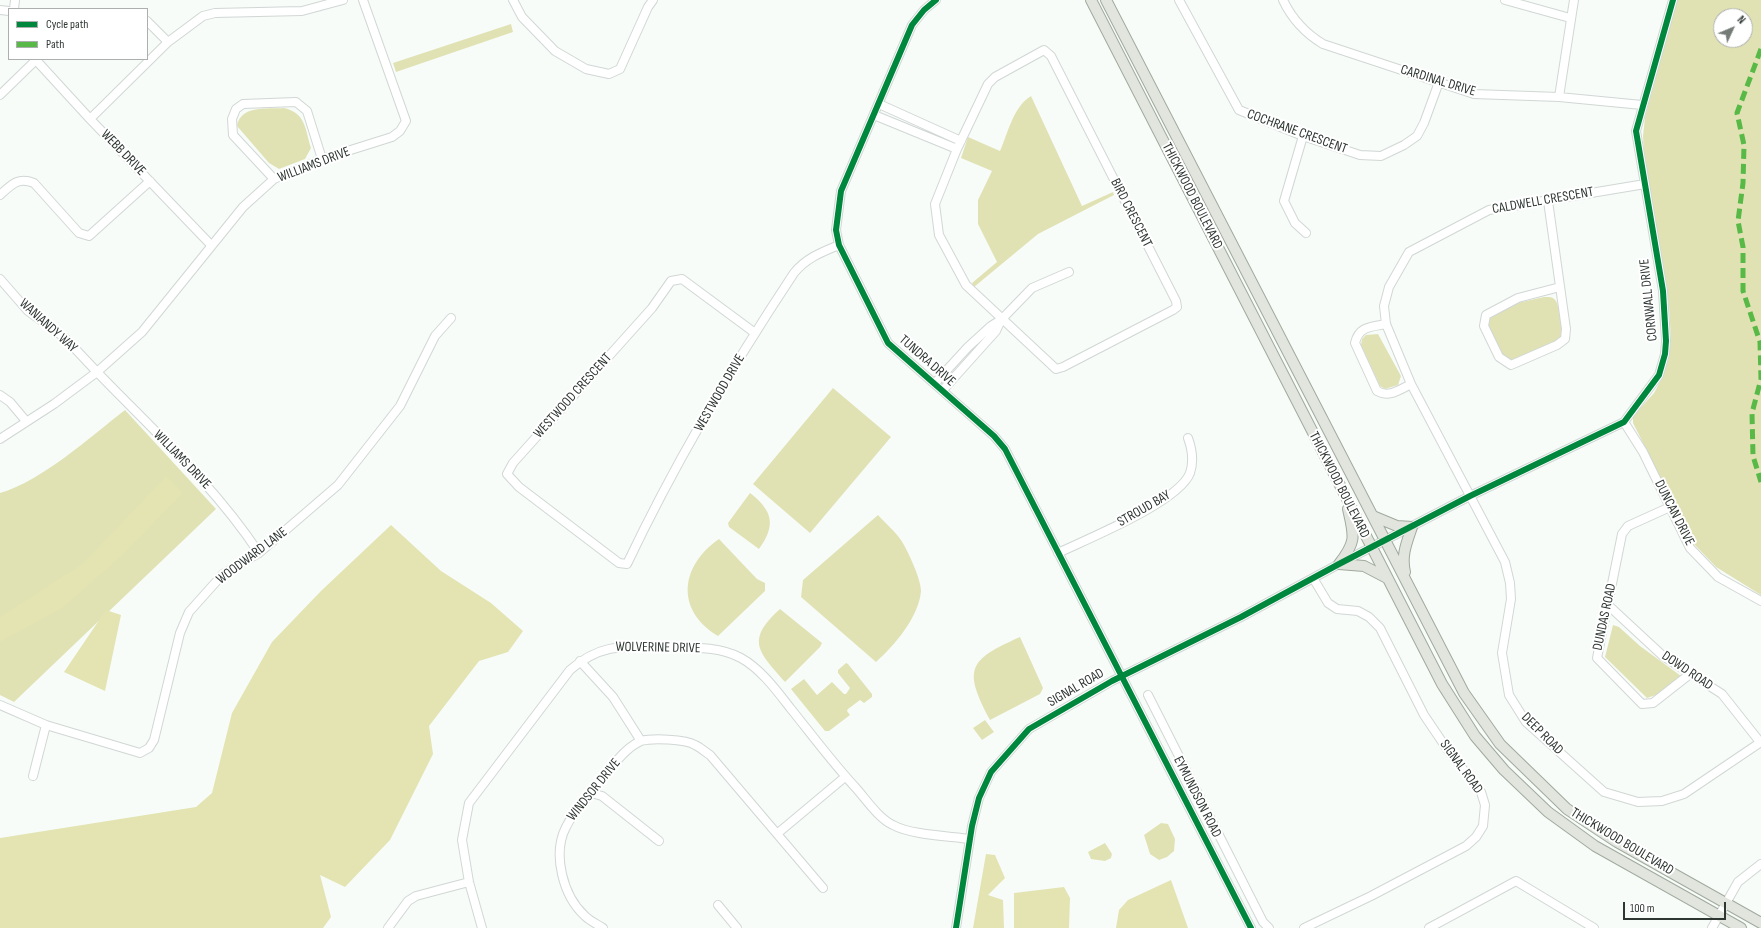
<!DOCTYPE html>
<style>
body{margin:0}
#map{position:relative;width:1761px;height:928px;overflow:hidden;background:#f7fcf9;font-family:"Sofia Sans Condensed",sans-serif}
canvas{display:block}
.legend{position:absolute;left:8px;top:8px;width:140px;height:52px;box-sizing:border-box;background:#fff;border:1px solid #acafad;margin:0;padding:5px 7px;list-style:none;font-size:12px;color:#2f3732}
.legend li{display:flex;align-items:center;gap:8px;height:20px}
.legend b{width:20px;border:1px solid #acafad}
.north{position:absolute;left:1713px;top:8px;width:40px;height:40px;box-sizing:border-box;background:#fff;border:1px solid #acafad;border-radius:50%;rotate:46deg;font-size:11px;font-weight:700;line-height:16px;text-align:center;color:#2f3732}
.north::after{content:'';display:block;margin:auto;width:14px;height:18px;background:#757c78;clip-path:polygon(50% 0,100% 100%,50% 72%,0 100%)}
.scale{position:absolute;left:1623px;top:902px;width:103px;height:18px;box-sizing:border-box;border:2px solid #2f3732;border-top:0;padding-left:5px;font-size:12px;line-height:14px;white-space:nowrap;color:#2f3732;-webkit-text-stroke:3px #fff;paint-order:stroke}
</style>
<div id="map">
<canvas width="1761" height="928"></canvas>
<ul class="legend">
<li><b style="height:5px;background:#00873e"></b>Cycle path</li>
<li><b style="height:5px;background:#58b947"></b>Path</li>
</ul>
<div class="north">N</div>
<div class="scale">100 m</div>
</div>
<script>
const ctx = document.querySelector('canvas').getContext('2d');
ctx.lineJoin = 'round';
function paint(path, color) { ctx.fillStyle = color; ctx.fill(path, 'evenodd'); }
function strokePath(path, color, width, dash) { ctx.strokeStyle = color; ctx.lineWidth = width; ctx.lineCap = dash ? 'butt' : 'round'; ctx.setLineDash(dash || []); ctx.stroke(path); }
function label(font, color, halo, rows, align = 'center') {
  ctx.font = font + ' "Sofia Sans Condensed",sans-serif'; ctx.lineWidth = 4; ctx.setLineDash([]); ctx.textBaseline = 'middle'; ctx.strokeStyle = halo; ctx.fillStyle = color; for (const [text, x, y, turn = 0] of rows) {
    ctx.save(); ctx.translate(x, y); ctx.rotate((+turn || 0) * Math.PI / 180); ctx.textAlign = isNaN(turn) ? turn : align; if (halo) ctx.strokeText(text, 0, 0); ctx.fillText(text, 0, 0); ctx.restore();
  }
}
paint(new Path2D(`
 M1677 0H1761V595L1716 567 1694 544 1633 423V416L1654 393 1662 378 1669 358 1671 339 1669 305 1644 154 1643 136 1645 117ZM1721 16H1745V40H1721Z
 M511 24 513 32 396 72 393 63Z
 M1031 96 1082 206 1113 192 1114 195 1038 234 974 287 972 283 997 262 978 224V200L992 171 961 158 968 137 1000 151C1008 133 1013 107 1031 96Z
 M284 108C306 113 305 129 311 148L305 159 279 169 269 163 237 126C240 105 268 109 284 108Z
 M1544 297C1548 297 1553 296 1556 301 1560 308 1563 333 1560 340L1512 362 1503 357 1488 324 1489 318 1517 303Z
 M1378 334 1401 376 1398 385 1385 389 1380 386 1361 345 1362 339 1366 335Z
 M833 388 891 437 810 533 753 484Z
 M125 410 216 509 14 702 0 695V493C42 481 90 437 125 410Z
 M750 493C773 511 776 525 759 549L729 527 728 523Z
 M878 515C885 523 895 531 901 540 908 551 921 579 921 591 919 617 894 646 876 662L801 597 803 580Z
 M719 539 757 579 765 583V591L718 636C675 610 680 566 719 539Z
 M780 609 822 643 820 647 785 682C760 653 744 641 780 609Z
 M1613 625 1619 627 1640 646 1681 676 1656 695 1647 698 1605 657Z
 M1020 637 1043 688 1040 694 990 720C963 669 968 660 1020 637Z
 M846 663 848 664 872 694V697L864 703 860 700 848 709 847 711 850 715 829 731H825L791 689 804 679 817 695 832 682 844 694H846L850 688 838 673V670Z
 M985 720 994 732 982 740 973 728Z
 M1161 823 1168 824 1175 839 1174 851 1167 857 1159 860 1150 854 1144 835Z
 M1105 843 1112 854 1111 858 1105 861 1091 859 1088 852Z`), '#e1e2b4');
paint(new Path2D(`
 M166 476 183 493 122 556 62 608 0 642V617L82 564Z
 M391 525 441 571 491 603 523 631 508 652 479 661 429 726 433 754 390 840 345 887 320 875 331 917 323 928H0V838L196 807 212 793 232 713 272 642 321 591Z
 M106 610 121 615 105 691 64 672Z
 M986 854 995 855 1005 878 988 895 1003 900 1004 928H973Z
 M1171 880 1188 928H1116L1119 910 1128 900Z
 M1064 887 1070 898 1069 928H1014V893Z`), '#e3e4b2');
const minor = new Path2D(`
 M513 0 522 17 555 51 586 69 609 74 620 69 648 7 653 0
 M936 0 924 10 912 25 841 191 836 230 839 245 888 343 994 436 1005 449 1251 928
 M1179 0 1239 110 1303 136 1360 155 1381 156 1404 145 1417 136 1424 123 1439 82
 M1283 0C1292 19 1305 33 1323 44L1474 94 1559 97 1642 105
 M1505 0 1570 18
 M14 9 15 0
 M0 10 9 11
 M147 21 168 42
 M1044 50 1051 56 1176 301 1177 307 1173 310 1063 367 1056 369 966 285 939 235 935 204 957 149 988 84 995 77Z
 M35 59 90 119 211 245
 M0 95 36 60
 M1559 97 1574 0
 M879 104 961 141
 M874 115 957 149
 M90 119 168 42 203 16 215 13 302 11 343 0
 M1303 136 1284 201 1295 223 1306 233
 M274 179 233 135 232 119 236 109 243 104 296 102 307 111 322 159
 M1645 184 1489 210 1409 252 1389 287 1384 306 1386 324 1411 384 1505 562 1510 583 1511 599 1502 653 1509 695 1526 722 1604 792 1638 802 1662 801 1684 794 1761 742
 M0 195C12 184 18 177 34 183L79 233 89 236 150 181
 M1548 201 1566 329 1565 339 1557 345 1511 365 1499 357 1484 326 1486 315 1518 298 1560 287
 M0 279 28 311 65 338 97 372 54 404 0 439
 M1386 324C1371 327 1359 326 1355 343L1377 391C1389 398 1399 390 1411 384
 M755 333 682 279 671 281 652 308 513 463 507 474 519 487 619 563 627 564C674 465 733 365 794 273 806 258 822 252 839 245
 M935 383 968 347 991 326 1002 319 1032 288 1069 272
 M943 390 996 331 1001 320
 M0 395 10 402 26 421
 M1624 422 1643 452 1690 548 1718 577 1761 601
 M1670 507 1628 526 1622 534 1597 658 1642 704 1653 703 1690 674
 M259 553C214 485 153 430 97 372L142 332 243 207 274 179 322 159 392 137 400 131 406 121 363 0
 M1058 553C1087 539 1179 502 1190 473 1194 461 1192 449 1188 438
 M1608 605 1663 656 1722 694 1760 742
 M580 661 613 697 641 741
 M1148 695 1263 922 1269 928
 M0 705 46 725 140 753 149 748 154 740 180 633 189 612 223 574 259 553 338 485 400 406 435 336 451 318
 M33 776 46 725
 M591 793 602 796 659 841
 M778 833 845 777
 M718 905 737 928
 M388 928 408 901 416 896 469 882
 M482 928 469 882 462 840 469 803 570 670C600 644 622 646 660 647 686 648 717 645 741 658 761 669 777 691 791 709 812 735 832 762 855 787 866 799 878 818 893 825 911 835 949 836 970 839
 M603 928C597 924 590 921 585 916 563 896 552 854 566 827 573 812 587 799 597 786 607 772 625 747 641 741 652 738 685 739 695 745 700 747 705 752 710 755L823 888
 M956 928 972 826 979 798 991 772 1029 729 1112 681 1241 617 1339 564 1470 496 1624 422 1659 375 1665 354 1666 341 1663 291 1636 131 1673 0
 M1304 928 1371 896 1466 846 1476 837 1483 826 1485 805 1481 792 1447 749 1424 715 1380 628 1369 617 1358 611 1337 609 1328 603 1313 578
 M1429 928 1516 881 1594 928
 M1712 928 1738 882 1761 864`);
const major = new Path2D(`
 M1091 0 1442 684 1475 736 1504 770 1548 812 1595 846 1741 928
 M1106 0 1464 693 1500 744 1567 809 1617 842 1761 923
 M1373 516 1397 526 1412 527C1407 542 1401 555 1405 572
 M1339 564C1357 541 1354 536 1348 509
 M1339 564 1364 566 1387 578`);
strokePath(minor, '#d1d7d4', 10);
strokePath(major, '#a1aa9d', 12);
strokePath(minor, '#fefffe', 8);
strokePath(major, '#e1e5de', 10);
strokePath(new Path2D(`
 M1761 49 1737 113 1744 145 1743 183 1738 221 1743 247V291L1760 342 1761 379 1752 413 1753 456 1761 482`), '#58b947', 5, [10, 5]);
strokePath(new Path2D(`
 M936 0 924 10 912 25 841 191 836 230 839 245 888 343 994 436 1005 449 1251 928
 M956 928 972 826 979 798 991 772 1029 729 1112 681 1241 617 1339 564 1470 496 1624 422 1659 375 1665 354 1666 341 1663 291 1636 131 1673 0`), '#00873e', 6);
label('14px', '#2f3732', '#fff', [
 ["CARDINAL DRIVE",1438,81,17],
 ["COCHRANE CRESCENT",1297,132,20],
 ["WEBB DRIVE",123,153,46],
 ["WILLIAMS DRIVE",314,165,-21],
 ["THICKWOOD BOULEVARD",1192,196,63],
 ["CALDWELL CRESCENT",1543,201,-10],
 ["BIRD CRESCENT",1131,213,63],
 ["CORNWALL DRIVE",1649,300,-96],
 ["WANIANDY WAY",48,326,42],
 ["TUNDRA DRIVE",927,361,41],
 ["WESTWOOD DRIVE",720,393,-60],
 ["WESTWOOD CRESCENT",573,396,-48],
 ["WILLIAMS DRIVE",182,460,46],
 ["THICKWOOD BOULEVARD",1339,485,63],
 ["STROUD BAY",1144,509,-30],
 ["DUNCAN DRIVE",1674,513,63],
 ["WOODWARD LANE",252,556,-37],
 ["DUNDAS ROAD",1605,617,-78],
 ["WOLVERINE DRIVE",658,648,1],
 ["DOWD ROAD",1687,671,34],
 ["SIGNAL ROAD",1076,688,-30],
 ["DEEP ROAD",1542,734,45],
 ["SIGNAL ROAD",1461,767,54],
 ["WINDSOR DRIVE",594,790,-51],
 ["EYMUNDSON ROAD",1197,797,63],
 ["THICKWOOD BOULEVARD",1622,842,31]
]);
</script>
